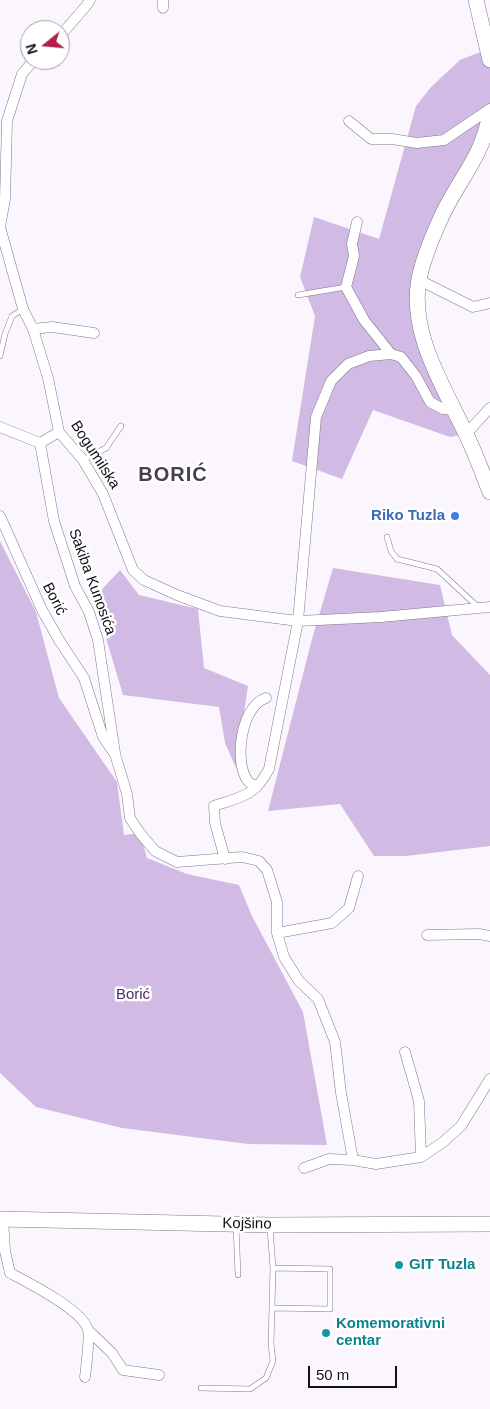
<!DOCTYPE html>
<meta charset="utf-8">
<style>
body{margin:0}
#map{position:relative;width:490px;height:1409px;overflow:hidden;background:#fbf6fe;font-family:Arial,sans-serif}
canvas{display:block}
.north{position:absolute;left:20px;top:20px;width:50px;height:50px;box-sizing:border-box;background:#fff;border:1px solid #a19fa2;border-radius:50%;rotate:253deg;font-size:14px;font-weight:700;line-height:20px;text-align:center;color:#141017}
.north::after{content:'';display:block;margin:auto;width:18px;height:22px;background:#b22048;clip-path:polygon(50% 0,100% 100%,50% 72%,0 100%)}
.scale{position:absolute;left:308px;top:1366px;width:89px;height:22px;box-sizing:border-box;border:2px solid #141017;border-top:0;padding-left:6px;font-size:15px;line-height:18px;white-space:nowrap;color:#141017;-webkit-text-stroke:4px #fff;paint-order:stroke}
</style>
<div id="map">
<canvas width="490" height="1409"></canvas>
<div class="north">N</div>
<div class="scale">50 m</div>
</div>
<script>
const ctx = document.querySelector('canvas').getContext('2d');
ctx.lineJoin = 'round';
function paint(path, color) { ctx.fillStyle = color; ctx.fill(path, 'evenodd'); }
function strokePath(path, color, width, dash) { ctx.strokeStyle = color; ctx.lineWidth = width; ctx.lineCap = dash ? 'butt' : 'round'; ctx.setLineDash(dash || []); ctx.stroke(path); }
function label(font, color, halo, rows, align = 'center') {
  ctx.font = font + ' Arial,sans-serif'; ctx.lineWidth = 5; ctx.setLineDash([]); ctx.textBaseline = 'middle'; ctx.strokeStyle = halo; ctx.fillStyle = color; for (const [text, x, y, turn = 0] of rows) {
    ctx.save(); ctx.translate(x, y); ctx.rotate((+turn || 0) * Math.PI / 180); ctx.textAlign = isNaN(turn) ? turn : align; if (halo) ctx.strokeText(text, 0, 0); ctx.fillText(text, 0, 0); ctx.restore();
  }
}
paint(new Path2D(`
 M488 49 490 60V113L426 252 420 322 466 434 450 437 373 410 342 479 292 461 315 316 300 277 314 217 379 239 416 106 431 87 460 60Z
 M0 541 36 612 59 698 117 782 124 835 140 833 147 858 187 874 239 885 252 916 303 1012 327 1145 248 1144 122 1128 36 1107 0 1073Z
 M333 568 440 585 452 635 490 675V846L406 856H374L340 804 268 811 312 639Z
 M120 570 139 595 198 609 204 668 248 686 236 768 225 743 219 707 123 695 94 598Z`), '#d1bae3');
const lane = new Path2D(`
 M298 295 346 287
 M0 356 5 334 12 316 23 309
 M83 460 106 448 121 426
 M387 537 391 551 397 559 437 569 478 607
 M236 1226 238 1275
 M273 1308 330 1309V1269L273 1268
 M201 1388 250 1389 266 1378 273 1361 271 1344 273 1268 270 1228`);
const street = new Path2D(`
 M163 8V0
 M60 36 86 6 90 0
 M34 60 22 74 7 121 5 199 0 227 23 309 33 329 48 378 59 432 83 460 103 494 133 570 144 580 177 595 220 611 298 621 381 617 490 607
 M349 121 371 139H392L417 143 444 140 490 109
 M357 222 352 244 354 256 346 287 364 320 391 354
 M419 280 473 307 490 303
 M33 329 52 327 94 333
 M0 427 40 443
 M59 432 40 443 54 521 75 586 89 612 98 640 115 753
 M466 434 490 408
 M0 516 42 610 59 640 84 678 103 737 115 754 127 794 130 818 140 833 155 851 177 862 242 857 259 861 267 870 277 902V933L284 957 299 981 318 999 335 1042 341 1093 353 1160 376 1164 421 1157 442 1143 461 1126 490 1079
 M257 787C254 785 249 783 247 780 234 760 241 706 266 698
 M225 859 215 823 214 806C241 797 255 796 269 769L298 621 316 417 331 381 348 364 369 356 391 354 401 357 416 376 430 402 443 409 455 410
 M277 933 332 923 349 908 358 876
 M427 935 479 934 490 936
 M405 1052 419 1101 421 1157
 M304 1168 329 1159 353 1160
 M3 1219 5 1251 10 1273C29 1283 83 1310 88 1330 90 1338 86 1368 85 1377
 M88 1330 112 1353 123 1370 159 1375`);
const secondary = new Path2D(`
 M476 0 490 60
 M490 113C483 158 456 182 439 222 431 240 423 259 419 279 409 333 443 385 465 432 475 452 482 472 490 492
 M0 1219 270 1225 490 1224`);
strokePath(lane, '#807687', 6);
strokePath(street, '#807687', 11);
strokePath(secondary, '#807687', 16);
strokePath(lane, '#fff', 5);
strokePath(street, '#fff', 10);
strokePath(secondary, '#fff', 15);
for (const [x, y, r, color] of [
 [455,516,5,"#3f7fe0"],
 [399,1265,5,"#0f9aa8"],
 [326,1333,5,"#0f9aa8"]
]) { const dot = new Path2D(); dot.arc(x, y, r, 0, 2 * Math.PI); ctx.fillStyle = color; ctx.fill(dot); strokePath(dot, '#fff', 2); }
label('15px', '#141017', '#fff', [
 ["Bogumilska",95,455,57],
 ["Sakiba Kunosića",92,582,70],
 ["Borić",54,599,63],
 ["Kojšino",247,1224,1]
]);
label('bold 15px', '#366cbe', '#fff', [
 ["Riko Tuzla",445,516]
], 'right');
label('15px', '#4c2d61', '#fff', [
 ["Borić",133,995]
]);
label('bold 15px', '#0d838f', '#fff', [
 ["GIT Tuzla",409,1265],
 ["Komemorativni",336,1324],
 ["centar",336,1341]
], 'left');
ctx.letterSpacing = '1px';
label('bold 20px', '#473e4e', '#fff', [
 ["BORIĆ",173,475]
]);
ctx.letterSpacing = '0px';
</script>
